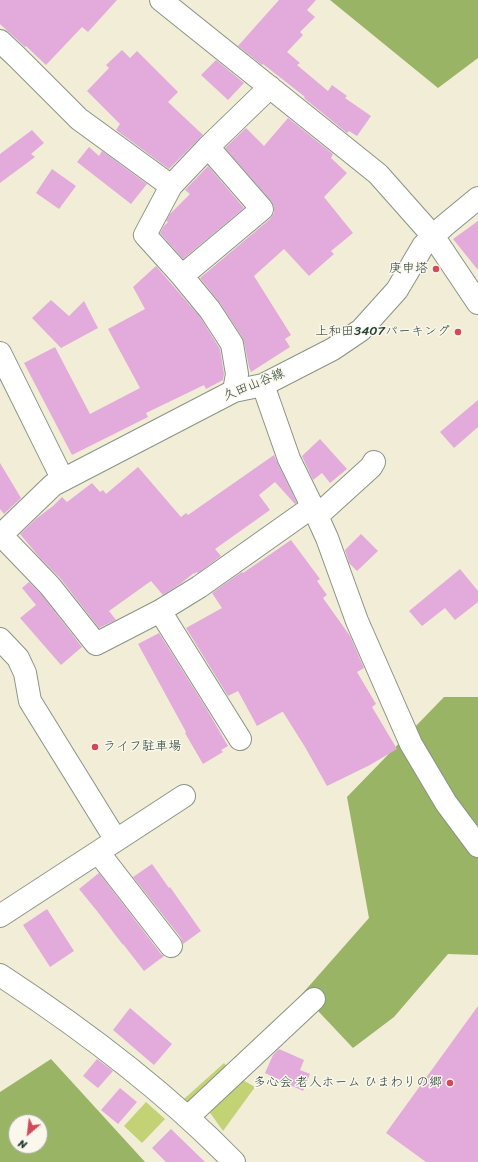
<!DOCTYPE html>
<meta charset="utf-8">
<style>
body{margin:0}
#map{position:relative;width:478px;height:1162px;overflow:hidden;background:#f2edd6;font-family:Sriracha,sans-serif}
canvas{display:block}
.north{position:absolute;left:8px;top:1114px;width:40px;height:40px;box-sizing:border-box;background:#fbf7ec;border:1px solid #a3ada2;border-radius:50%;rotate:208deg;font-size:11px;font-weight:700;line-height:16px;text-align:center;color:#1f3d34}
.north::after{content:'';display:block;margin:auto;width:14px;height:18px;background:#d1495b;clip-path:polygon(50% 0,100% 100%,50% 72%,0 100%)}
</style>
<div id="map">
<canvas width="478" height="1162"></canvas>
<div class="north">N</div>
</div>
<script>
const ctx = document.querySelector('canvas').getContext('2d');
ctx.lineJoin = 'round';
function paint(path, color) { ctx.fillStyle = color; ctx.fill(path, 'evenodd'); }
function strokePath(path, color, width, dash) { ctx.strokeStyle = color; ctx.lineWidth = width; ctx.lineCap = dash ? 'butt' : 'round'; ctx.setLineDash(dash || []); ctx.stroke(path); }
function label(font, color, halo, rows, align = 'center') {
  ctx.font = font + ' Sriracha,"Klee One",sans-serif'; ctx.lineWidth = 3; ctx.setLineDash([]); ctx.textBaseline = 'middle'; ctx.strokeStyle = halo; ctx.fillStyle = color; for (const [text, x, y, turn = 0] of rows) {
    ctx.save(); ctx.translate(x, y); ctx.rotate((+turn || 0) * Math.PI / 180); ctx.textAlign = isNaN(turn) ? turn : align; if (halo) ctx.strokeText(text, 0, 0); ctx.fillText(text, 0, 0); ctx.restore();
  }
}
paint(new Path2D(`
 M224 1063 230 1071 191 1106 184 1099Z
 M241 1079 255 1087 223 1131 206 1107Z
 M146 1102 165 1119 142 1143 124 1126Z`), '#c3d275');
paint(new Path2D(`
 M330 0H478V58L438 88Z
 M444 697H478V955L448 954 394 1017 353 1048 302 994 369 918 347 797Z
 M51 1059 145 1162H0V1092ZM16 1122H40V1146H16Z`), '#9ab466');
paint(new Path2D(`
 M0 0H117L88 32 82 27 46 65 26 46 25 47 0 24Z
 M279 0H316L307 10 315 17 300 32 303 35 287 52 300 63 297 65 328 91 332 85 347 96 345 98 371 116 357 136 349 131 347 133 304 98 305 97 263 64 262 65 238 46Z
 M122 50 130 58 137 51 178 92 168 102 203 135 169 169 116 130 120 124 87 91 109 68 106 65Z
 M216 60 244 83 228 100 201 75Z
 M288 118 333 154 331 158 347 173 324 197 353 233 331 251 334 254 309 276 284 249 254 276 291 335 285 339 290 347 251 372 249 367 244 342 242 337 220 303 200 278 270 219 274 213V206L271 201 225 148 246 128 264 146Z
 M32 130 44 143 31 154 35 157 0 183V154Z
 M89 147 99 156 102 151 147 184 131 204 77 162Z
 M208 166 244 208 183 259 160 233 164 226 168 222 166 221 170 214 190 194 185 190Z
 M52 169 76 186 59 209 36 193Z
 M478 221V270L453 239Z
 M156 266 200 317 220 349 224 374 223 380 206 389 204 385 146 413 148 417 72 455 24 363 55 347 90 414 140 388 108 329 145 309 133 287Z
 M51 300 69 316 84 301 98 328 61 348 32 318Z
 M478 400V427L454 448 440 432Z
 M320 439 347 469 330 483 322 473 313 480 302 456Z
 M274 455 278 464 297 503 295 504 275 482 259 495 270 510 215 549 221 556 198 573 197 572 194 574V573L180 584 163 595 151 581 109 611 116 620 99 628 60 578 40 558 20 534 37 518 53 506 62 497 67 502 92 483 100 492 103 490 106 494 138 467 181 517 186 513 188 515Z
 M0 463 21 498 4 514 0 509Z
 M361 534 378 551 357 571 349 563 345 550Z
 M291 540 320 579 317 581 327 595 323 598 350 636 364 668 357 672 376 704 372 707 397 749 370 765 327 786 305 747 283 712H282L257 726 238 691 228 696 186 628 222 608 212 593 236 576 242 572 243 573Z
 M460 569 478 591V602L455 620 445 608 422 626 409 611Z
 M29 582 41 594 82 647 61 665 20 618 36 605 22 588Z
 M159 633 206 708 228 746 221 750 223 752 203 764 185 733 186 732 138 644Z
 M152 864 169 888 170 887 201 931 183 944 181 938 133 877Z
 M99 873 161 954 164 956 144 971 123 944V945L97 911 79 889Z
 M47 909 74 951 50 967 23 925Z
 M478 1006V1162H426L386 1133Z
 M130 1008 172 1044 154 1065 113 1030Z
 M279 1049 304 1060 300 1070 310 1074 303 1091 265 1073 273 1055Z
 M97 1059 113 1071 98 1088 83 1076Z
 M120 1088 137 1102 118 1124 101 1110Z
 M171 1129 205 1162H166L152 1148Z`), '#e2abdb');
const minor = new Path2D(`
 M161 0 378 174 433 236 478 303
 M0 41 17 57 79 119 171 186
 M182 276 262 209 208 147
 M0 353 63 480
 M263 385 289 459 317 516 327 538 357 621 411 744 446 803 478 846
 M234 391 237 374 232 344 210 310 182 276 145 235 171 186 208 147 270 87
 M317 516 371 467 374 462
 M1 535 50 586 96 644 160 611 199 587 312 507
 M0 536 53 485 234 391 263 385 333 349 361 330 397 290 423 246 444 226 478 198
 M160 611 240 739
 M0 639 18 658 25 673 30 701 116 840
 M98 852 171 946
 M0 916 184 796
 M0 975C84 1030 164 1090 234 1162
 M188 1117 314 999`);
strokePath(minor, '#889585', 24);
strokePath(minor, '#fff', 22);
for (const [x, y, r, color] of [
 [436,269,4,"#d1495b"],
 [458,332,4,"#d1495b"],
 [95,747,4,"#d1495b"],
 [450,1083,4,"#d1495b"]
]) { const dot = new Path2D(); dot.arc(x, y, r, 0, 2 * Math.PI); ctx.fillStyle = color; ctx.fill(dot); strokePath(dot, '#fbf7ec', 1.5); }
label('13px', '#1f3d34', '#fbf7ec', [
 ["庚申塔",428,269],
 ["上和田3407パーキング",450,332],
 ["ライフ駐車場",103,747,"left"],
 ["多心会 老人ホーム ひまわりの郷",442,1083]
], 'right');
label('13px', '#1f3d34', '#fbf7ec', [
 ["久田山谷線",254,385,-22]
]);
</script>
